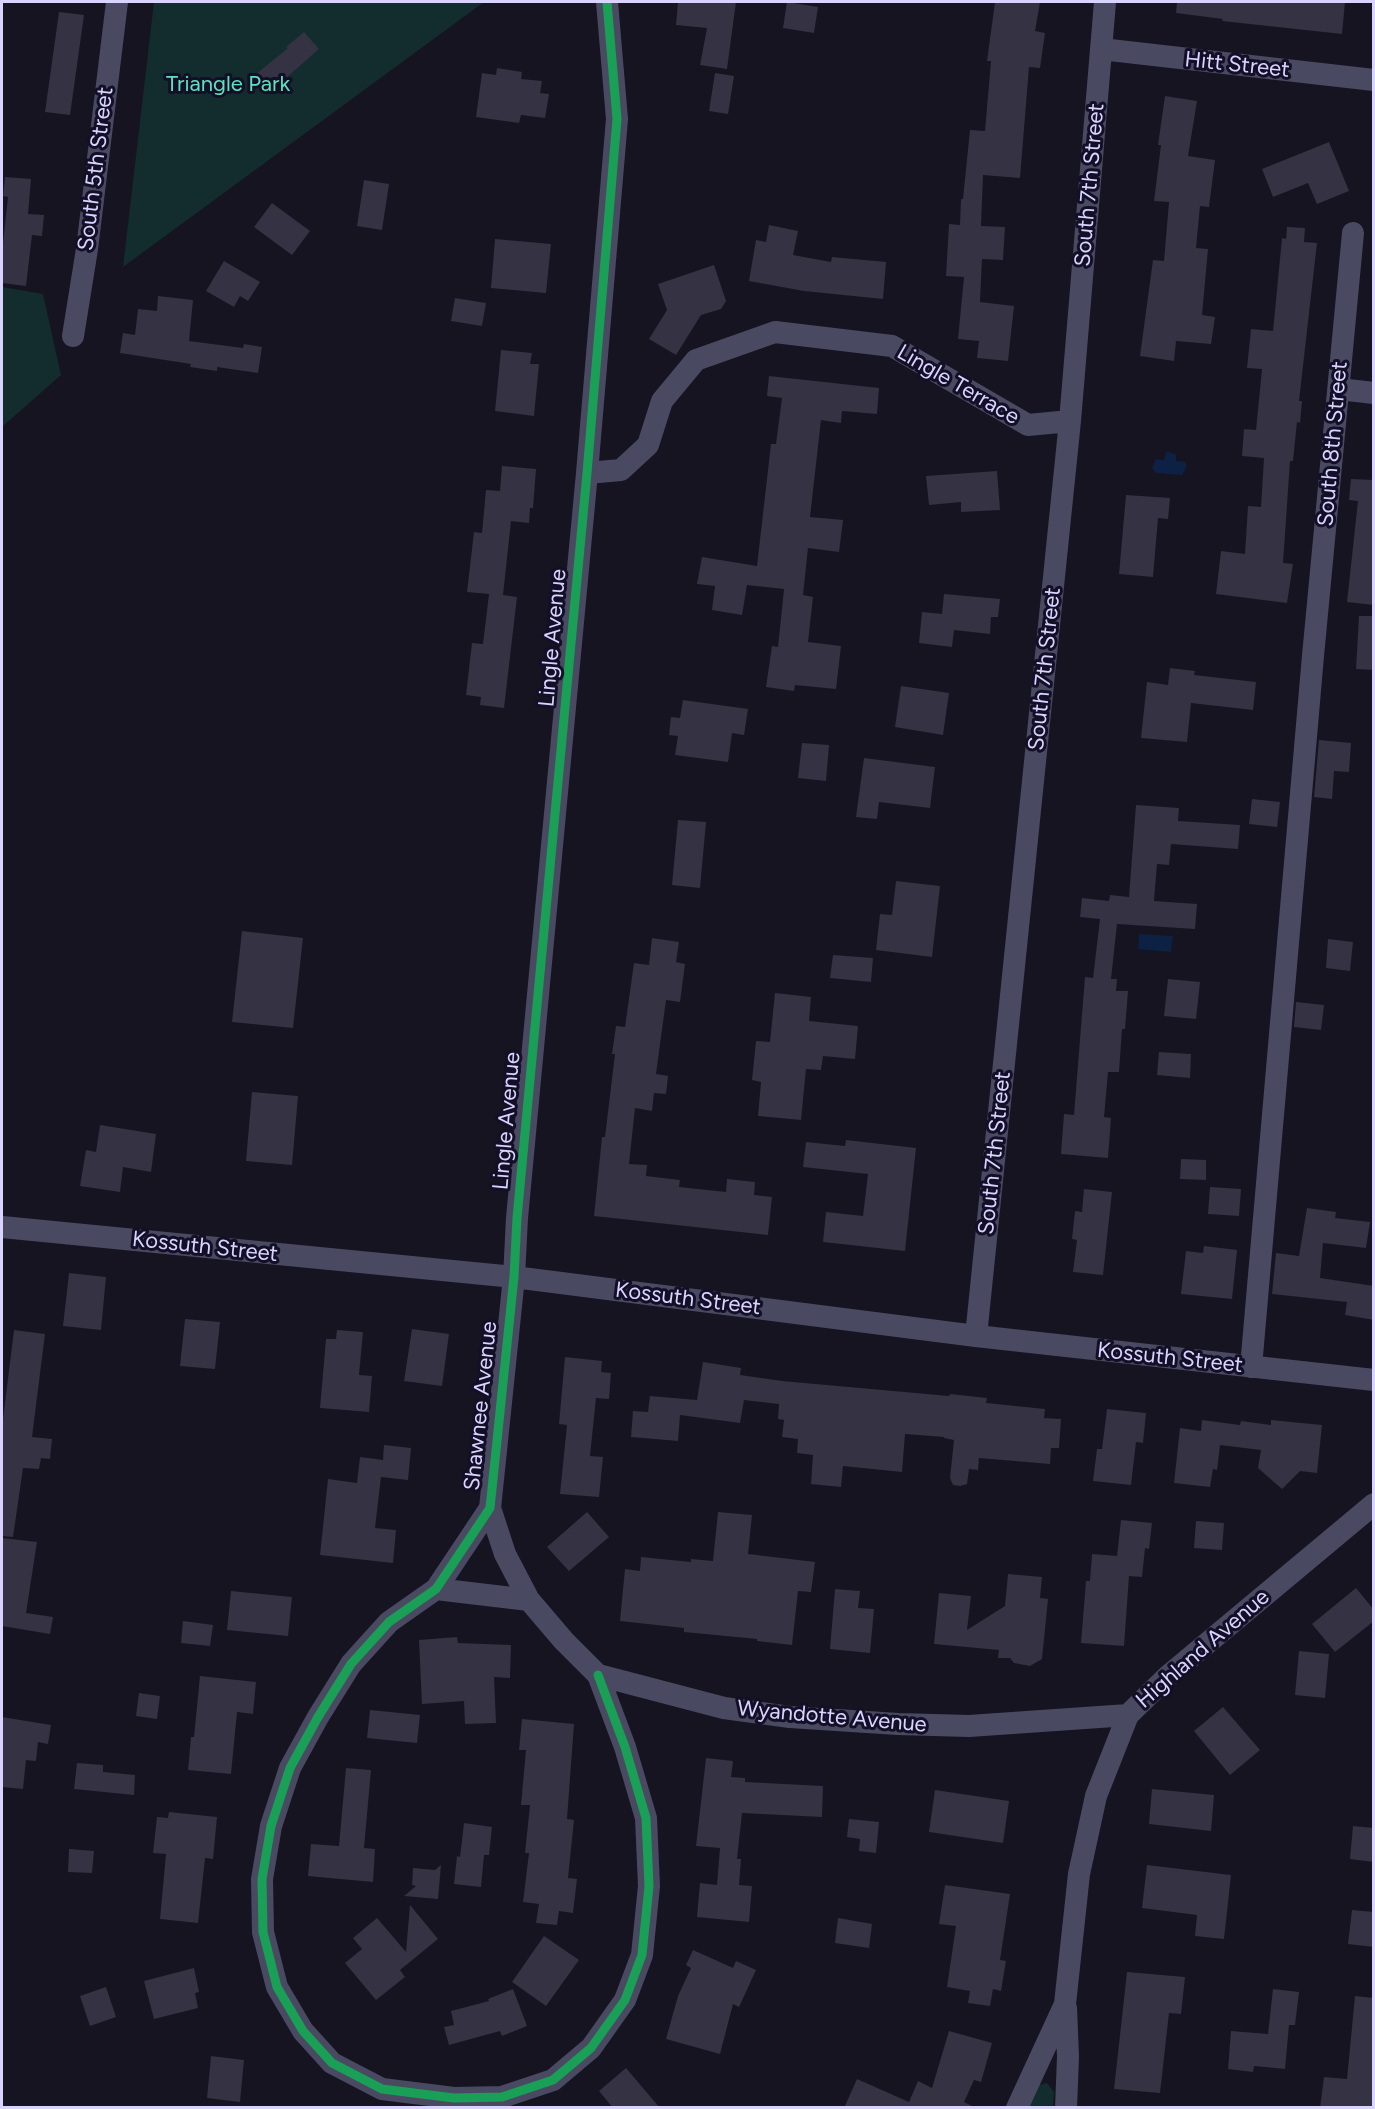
<!DOCTYPE html>
<style>
body{margin:0}
#map{position:relative;width:1375px;height:2109px;overflow:hidden;background:#161421;font-family:Figtree,sans-serif}
canvas{display:block}
.frame{position:absolute;inset:0;border:3px solid #d9d4ff;pointer-events:none}
</style>
<div id="map">
<canvas width="1375" height="2109"></canvas>
<div class="frame"></div>
</div>
<script>
const ctx = document.querySelector('canvas').getContext('2d');
ctx.lineJoin = 'round';
function paint(path, color) { ctx.fillStyle = color; ctx.fill(path, 'evenodd'); }
function strokePath(path, color, width, dash) { ctx.strokeStyle = color; ctx.lineWidth = width; ctx.lineCap = dash ? 'butt' : 'round'; ctx.setLineDash(dash || []); ctx.stroke(path); }
function label(font, color, halo, rows, align = 'center') {
  ctx.font = font + ' Figtree,sans-serif'; ctx.lineWidth = 6; ctx.setLineDash([]); ctx.textBaseline = 'middle'; ctx.strokeStyle = halo; ctx.fillStyle = color; for (const [text, x, y, turn = 0] of rows) {
    ctx.save(); ctx.translate(x, y); ctx.rotate((+turn || 0) * Math.PI / 180); ctx.textAlign = isNaN(turn) ? turn : align; if (halo) ctx.strokeText(text, 0, 0); ctx.fillText(text, 0, 0); ctx.restore();
  }
}
paint(new Path2D(`
 M154 2H484L123 267Z
 M2 287 43 294 61 375 2 427Z
 M1047 2083 1054 2092 1053 2107 1028 2108 1038 2085Z`), '#132c2d');
paint(new Path2D(`
 M1166 452H1169L1176 455V461L1185 462 1187 466 1182 475 1156 473 1152 468 1156 459 1164 460Z
 M1139 934 1173 936 1171 952 1138 949Z`), '#0d2144');
paint(new Path2D(`
 M678 2H736L727 69 700 65 707 28 676 25Z
 M787 2 818 7 814 33 783 28Z
 M995 2H1040L1035 31 1045 33 1040 68 1029 67 1020 178 983 175 981 226 1005 227 1003 260 982 259 980 302 1014 306 1008 361 977 358 979 341 958 339 964 277 946 276 949 224 960 225 961 199H963L970 130 985 131 991 61H987Z
 M1177 2H1345L1342 34 1222 21 1223 19 1176 13Z
 M59 12 84 15 70 115 45 112Z
 M304 32 319 49 270 92 255 75 288 48 286 47Z
 M497 68 522 72 521 79 542 81 540 93 549 94 545 118 521 115 519 123 476 117 482 73 496 75Z
 M715 73 734 76 728 114 709 111Z
 M1165 96 1197 101 1188 156 1215 160 1209 207 1200 206 1196 248 1208 249 1202 315 1215 317 1211 344 1176 341 1174 361 1140 356 1153 260 1164 261 1169 202 1154 201 1161 145H1158Z
 M1329 142 1349 191 1317 204 1308 183 1273 197 1262 169Z
 M5 177 31 179 28 214 44 215 42 236 32 235 26 286 2 283V243H3L8 197 3 196Z
 M364 180 389 184 382 230 357 226Z
 M272 203 310 231 292 255 254 227Z
 M769 225 798 231 793 255 831 262 832 257 886 262 883 299 804 291 749 281 756 240 766 242Z
 M1287 227 1305 228 1304 242 1317 243 1299 401H1302L1300 423 1297 422 1293 461H1290L1283 563 1293 564 1287 603 1216 594 1221 551 1245 554 1248 506 1261 507 1264 458 1242 456 1244 429 1256 430 1262 369 1247 368 1251 329 1273 331 1282 238 1286 239Z
 M495 239 551 244 546 293 491 288Z
 M224 261 260 282 248 301 240 296 234 307 206 291Z
 M714 265 726 301 721 309 701 315 676 355 649 339 667 310 658 284Z
 M158 296 193 300 189 341 243 348 244 344 262 347 258 373 217 367V371L190 367 191 364 120 353 123 333 135 335 138 309 157 311Z
 M455 298 486 303 482 326 451 321Z
 M501 350 532 353 530 364H539L534 416 495 411Z
 M769 376 879 388 877 414 842 411 841 423 821 420 810 517 843 520 839 552 808 548 803 595 813 597 808 642 841 646 836 689 795 685 794 691 766 687 772 646 778 647 784 589 747 585 742 615 712 610 715 586 697 584 702 557 757 566 771 444H776L782 398 767 396Z
 M502 466 536 469 533 508H530L529 523 511 521 503 595 517 597 504 708 480 705 481 697 466 695 472 643 483 644 489 594 467 592 474 532 482 533 486 490 500 491Z
 M997 471 1000 510 961 512V502L929 505 926 476Z
 M1351 479 1374 480V605L1347 602 1358 501 1349 500Z
 M1126 495 1170 498 1168 519 1158 518 1153 577 1119 574Z
 M944 594 1000 599 998 617H991L990 634 954 630 952 647 919 643 922 612 942 614Z
 M1359 616H1374V670L1356 669Z
 M1170 668 1195 671 1194 675 1256 682 1253 710 1191 703 1187 742 1141 738 1147 682 1168 685Z
 M901 686 949 693 943 735 895 727Z
 M683 700 748 709 744 735 732 733 728 762 675 755 678 736 669 735 671 717 680 718Z
 M1319 740 1351 743 1349 772 1334 771 1332 799 1314 797Z
 M802 743 829 745 826 781 798 778Z
 M864 758 935 767 930 808 879 802 877 819 856 817Z
 M1252 799 1280 802 1277 827 1249 824Z
 M1136 805 1179 808 1178 821 1240 825 1238 849 1171 844 1169 865 1157 864 1154 901 1197 904 1195 929 1117 924 1111 979H1117L1116 991H1128L1125 1029H1122L1119 1072H1108L1104 1117 1111 1118 1108 1158 1061 1154 1064 1114 1074 1115 1085 977 1093 978 1100 919 1080 917 1082 898 1109 901 1110 895 1129 897Z
 M678 820 706 822 700 888 672 885Z
 M896 881 940 886 932 957 876 950 880 914 892 915Z
 M242 931 303 938 293 1028 232 1022Z
 M652 938 679 942 676 962 685 964 680 1002 666 1000 656 1074 668 1076 666 1094 654 1093 652 1111 635 1108 629 1164 647 1165 646 1176 680 1180 679 1187 726 1192 727 1179 755 1182 754 1195 772 1197 768 1235 594 1216 602 1137H605L615 1054H612L616 1026 625 1027 634 963 649 965Z
 M1328 939 1353 942 1350 971 1326 968Z
 M833 955 873 958 871 982 830 978Z
 M1168 979 1200 982 1196 1019 1164 1016Z
 M775 993 811 997 809 1021 858 1026 855 1059 823 1056 821 1070 806 1069 801 1120 758 1116 761 1082 752 1080 756 1041 770 1042Z
 M1296 1002 1324 1005 1321 1030 1294 1027Z
 M1159 1052 1191 1054 1190 1078 1157 1075Z
 M252 1092 298 1096 292 1165 246 1161Z
 M100 1125 156 1134 151 1172 123 1167 120 1192 80 1186 86 1150 96 1152Z
 M846 1140 916 1148 905 1251 823 1242 826 1212 863 1216 868 1174 803 1167 806 1142 845 1146Z
 M1181 1159 1206 1160V1180L1180 1179Z
 M1210 1187 1241 1189 1239 1216 1208 1214Z
 M1084 1189 1112 1192 1103 1275 1073 1272 1077 1240 1072 1239 1075 1211 1082 1212Z
 M1307 1208 1336 1212 1335 1218 1370 1222 1366 1248 1323 1243 1320 1278 1374 1286V1320L1345 1315 1347 1302 1272 1294 1276 1253 1299 1256Z
 M1204 1246 1237 1250 1232 1299 1181 1294 1186 1251 1203 1253Z
 M69 1273 106 1277 101 1330 63 1326Z
 M185 1319 220 1322 215 1369 180 1366Z
 M412 1329 449 1334 442 1386 404 1381Z
 M14 1330 45 1334 32 1437 52 1439 50 1459 41 1458 39 1469 23 1468 13 1537 2 1536V1427Z
 M337 1330 363 1332 359 1375 372 1376 369 1412 320 1408 326 1339H336Z
 M565 1357 602 1361 601 1372 611 1373 609 1399 596 1398 590 1456 603 1457 599 1497 560 1494 567 1425 559 1424Z
 M703 1362 741 1368 740 1375 782 1381 949 1396 950 1394 987 1398 986 1403 1045 1409 1044 1418 1061 1419 1059 1448H1051L1050 1464 979 1458 978 1470 969 1469 967 1484 960 1486 953 1485 950 1478 954 1440 944 1438V1437L905 1434 902 1472 843 1466 841 1487 811 1484 813 1455 797 1453 798 1439 782 1437 784 1420 778 1419 779 1404 744 1400 740 1423 680 1415 678 1441 631 1437 633 1411 648 1412 650 1396 697 1400Z
 M1107 1409 1146 1413 1143 1443 1136 1442 1131 1485 1093 1481 1097 1449H1102Z
 M1202 1420 1240 1425 1241 1421 1271 1425V1420L1322 1425 1317 1473 1300 1471 1282 1489 1258 1468 1261 1450 1220 1445 1217 1470 1213 1469 1210 1487 1174 1483 1180 1428 1201 1431Z
 M384 1445 411 1448 408 1480 381 1477 375 1528 396 1530 393 1563 320 1555 328 1479 357 1483 360 1457 383 1460Z
 M587 1512 609 1537 569 1571 547 1547Z
 M718 1512 752 1515 748 1554 815 1562 811 1592 798 1591 792 1645 757 1641V1639L684 1632V1628L620 1621 625 1569 640 1571 641 1557 691 1562V1559L713 1561Z
 M1121 1520 1152 1523 1149 1549 1145 1548 1142 1577 1129 1576 1124 1646 1081 1643 1086 1581H1090L1092 1554 1117 1556Z
 M1196 1521 1224 1523 1222 1550 1194 1548Z
 M2 1538 37 1542 26 1613 53 1617 50 1634 2 1626Z
 M1008 1574 1042 1577 1040 1598 1048 1599 1042 1659 1030 1666 1014 1663 1010 1658H998L999 1650 934 1644 939 1593 971 1596 967 1630 1005 1606Z
 M1356 1588 1374 1610V1621L1335 1652 1312 1624Z
 M835 1589 860 1591 858 1608 874 1609 870 1653 830 1649Z
 M231 1591 292 1597 288 1636 227 1630Z
 M183 1621 213 1625 210 1646 181 1643Z
 M457 1637 458 1643 511 1645 510 1678 494 1677 496 1723 465 1724 464 1701 422 1704 419 1640Z
 M1299 1651 1329 1654 1325 1698 1295 1695Z
 M200 1676 256 1682 253 1714 237 1712 231 1774 188 1770 191 1737H194Z
 M139 1693 160 1696 157 1719 136 1716Z
 M1223 1707 1260 1750 1230 1775 1194 1731Z
 M370 1710 420 1715 417 1743 367 1738Z
 M2 1717 51 1725 48 1744 38 1742 36 1761 26 1760 23 1789 2 1787Z
 M522 1719 574 1724 567 1819 574 1820 568 1878 577 1879 573 1913 559 1911 557 1925 536 1923 539 1904 523 1902 529 1853H525L530 1805H521L526 1750H519Z
 M706 1758 733 1761 731 1777 745 1778V1782L823 1786 822 1817 742 1813 737 1859H741L739 1885 752 1886 749 1922 697 1917 700 1883 717 1885 720 1848 696 1846Z
 M77 1763 103 1765V1772L135 1775 134 1795 74 1789Z
 M346 1768 371 1770 364 1848 375 1849 373 1882 308 1876 311 1844 339 1846Z
 M1152 1789 1214 1795 1211 1831 1149 1824Z
 M935 1790 1009 1801 1003 1843 929 1832Z
 M169 1812 217 1817 213 1859 205 1858 198 1923 160 1919 166 1854 153 1853 157 1817 168 1818Z
 M849 1819 879 1822 876 1853 859 1851 860 1839 847 1837Z
 M464 1823 492 1827 489 1855H484L481 1887 454 1884 457 1856 460 1857Z
 M1353 1826 1374 1828V1862L1350 1859Z
 M69 1849 94 1851 92 1873 68 1872Z
 M441 1865 438 1899 404 1896 416 1886 412 1885 413 1868 435 1870Z
 M1147 1865 1231 1875 1224 1939 1195 1936 1197 1915 1142 1908Z
 M945 1885 1010 1894 1000 1960 1006 1961 1001 1991 993 1989 990 2006 968 2003 970 1991 947 1987 956 1926 939 1924Z
 M410 1905 438 1939 400 1970 405 1977 376 2000 345 1963 362 1949 353 1938 377 1918 406 1952Z
 M1352 1910 1374 1912V1947L1348 1944Z
 M838 1918 872 1924 869 1948 835 1943Z
 M544 1936 579 1960 546 2006 512 1982Z
 M693 1950 733 1968 736 1961 756 1970 739 2007 733 2004 720 2054 666 2039 678 1996 691 1968 686 1965Z
 M194 1968 199 1992 195 1993 198 2008 154 2019 144 1981Z
 M1127 1972 1185 1977 1181 2014 1169 2013 1160 2093 1114 2089Z
 M106 1987 116 2017 90 2026 80 1996Z
 M513 1989 527 2026 502 2036 500 2031 449 2045 444 2027 454 2025 451 2011 489 2001 488 1999Z
 M1273 1989 1299 1992 1295 2025H1289L1285 2069 1254 2066 1253 2072 1228 2069 1231 2031 1268 2034Z
 M1355 1996 1374 1998V2108H1320L1324 2077 1347 2079Z
 M949 2031 992 2043 981 2082 974 2080 964 2102 976 2108H844L857 2079 909 2102 918 2081 932 2088Z
 M211 2056 244 2060 240 2102 207 2098Z
 M626 2068 660 2108H613L599 2091Z`), '#343243');
strokePath(new Path2D(`
 M1101 49 1374 80
 M73 336 87 249 117 2
 M1339 389 1374 393
 M587 473 621 470 648 445 662 401 696 360 775 332 892 346 1028 425 1070 421
 M2 1227 514 1277 976 1336 1374 1380
 M976 1336 1070 421 1105 2
 M1251 1367 1313 656 1353 233
 M490 1508 505 1554 529 1600 564 1641 598 1675 724 1708 790 1717 898 1724 969 1726 1128 1715
 M436 1589 529 1600
 M598 1675 625 1747 646 1818 649 1886 642 1955 625 2000 591 2048 553 2080 502 2097 454 2098 382 2089 332 2063 303 2031 277 1987 263 1932 262 1879 271 1826 290 1768 318 1717 351 1664 389 1622 436 1589 490 1508 514 1277 517 1218 587 473 617 119 607 2
 M1066 2008 1068 2057 1066 2108
 M1017 2108 1065 2004 1079 1874 1096 1796 1128 1715 1168 1676 1374 1504`), '#4a4962', 22);
strokePath(new Path2D(`
 M598 1675 625 1747 646 1818 649 1886 642 1955 625 2000 591 2048 553 2080 502 2097 454 2098 382 2089 332 2063 303 2031 277 1987 263 1932 262 1879 271 1826 290 1768 318 1717 351 1664 389 1622 436 1589 490 1508 514 1277 517 1218 587 473 617 119 607 2`), '#1a9f57', 9);
label('22px', '#d9d4ff', '#130f26', [
 ["Hitt Street",1237,65,6],
 ["South 5th Street",96,169,-83],
 ["South 7th Street",1090,185,-85],
 ["Lingle Terrace",958,385,30],
 ["South 8th Street",1333,444,-85],
 ["Lingle Avenue",553,638,-85],
 ["South 7th Street",1045,669,-84],
 ["Lingle Avenue",507,1121,-85],
 ["South 7th Street",995,1153,-84],
 ["Kossuth Street",205,1247,6],
 ["Kossuth Street",688,1299,7],
 ["Kossuth Street",1170,1358,6],
 ["Shawnee Avenue",481,1406,-84],
 ["Highland Avenue",1203,1649,-41],
 ["Wyandotte Avenue",832,1717,5]
]);
label('22px', '#5fe0c0', '#130f26', [
 ["Triangle Park",228,85]
]);
</script>
